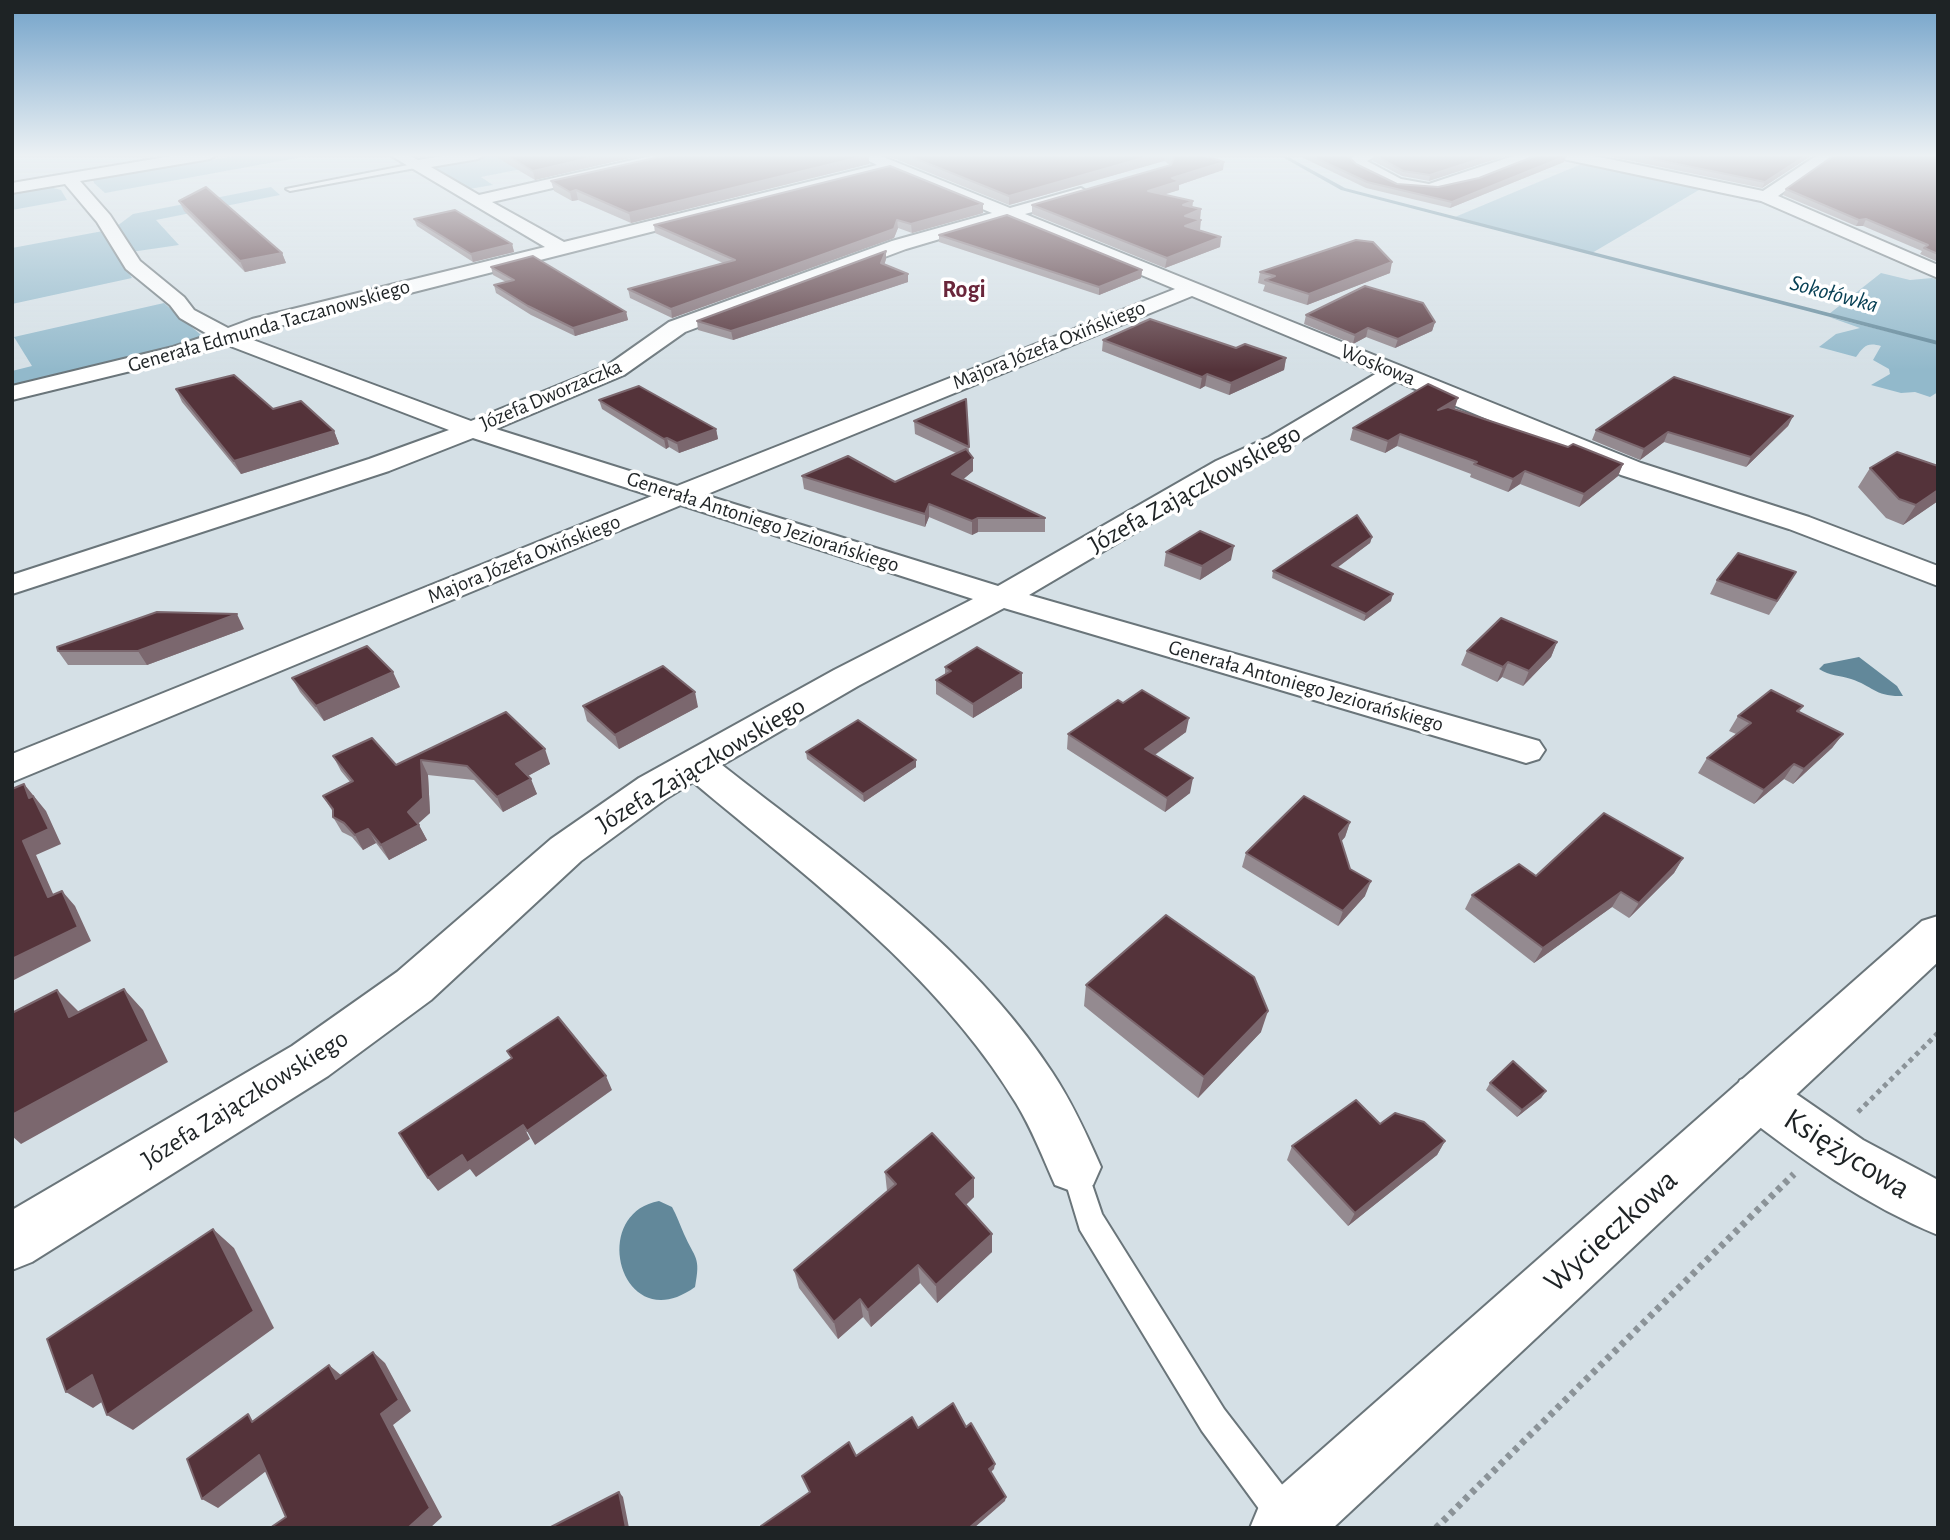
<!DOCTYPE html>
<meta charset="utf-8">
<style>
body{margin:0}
#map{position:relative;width:1950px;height:1540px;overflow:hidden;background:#d5e0e6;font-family:"Alegreya Sans",sans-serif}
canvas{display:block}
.frame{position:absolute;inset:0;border:14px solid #1e2325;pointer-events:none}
</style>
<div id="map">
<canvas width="1950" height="1540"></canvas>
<div class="frame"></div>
</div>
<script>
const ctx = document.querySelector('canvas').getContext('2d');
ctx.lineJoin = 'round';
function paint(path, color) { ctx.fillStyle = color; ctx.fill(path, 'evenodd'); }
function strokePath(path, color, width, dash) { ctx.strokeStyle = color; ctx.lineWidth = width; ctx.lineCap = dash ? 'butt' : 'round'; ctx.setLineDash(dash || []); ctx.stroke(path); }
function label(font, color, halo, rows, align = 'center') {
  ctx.font = font + ' "Alegreya Sans",sans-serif'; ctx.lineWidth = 7; ctx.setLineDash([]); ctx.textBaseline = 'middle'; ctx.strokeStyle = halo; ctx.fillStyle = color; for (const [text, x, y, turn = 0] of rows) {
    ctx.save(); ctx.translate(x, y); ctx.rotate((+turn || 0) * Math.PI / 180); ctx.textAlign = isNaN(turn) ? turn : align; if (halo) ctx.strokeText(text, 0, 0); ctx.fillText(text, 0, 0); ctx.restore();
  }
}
paint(new Path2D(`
 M245 154H319L105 193 94 183 92 177 190 160H211Z
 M489 154H522L547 164 481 177 493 185 469 189 433 167 438 163Z
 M1586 162 1704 187 1592 253 1455 217Z
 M50 187 61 190 67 200 12 210V193Z
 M271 187 280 195 156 220 179 245 131 252 117 226 133 214Z
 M103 231 132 278 12 304V248Z
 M1881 273 1910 280 1932 278 1938 280V342L1829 314Z
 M164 303 201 335 193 344 12 389V371L32 366 14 337Z
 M1829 317 1938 344V392L1930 397 1915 392 1901 393 1871 385 1890 374 1889 369 1873 360 1881 346C1867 342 1864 346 1856 357L1819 347 1836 334 1860 328Z`), '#92b9cb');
paint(new Path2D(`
 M1859 657 1897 686 1903 696C1875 697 1873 686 1851 679 1839 675 1830 676 1819 669L1824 664Z
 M659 1201 672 1207C677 1216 680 1225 684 1234 695 1259 701 1256 695 1287 622 1340 587 1214 659 1201Z`), '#62889a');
paint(new Path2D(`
 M1277 154H1283L1345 188 1938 341V345L1341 190Z`), '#62889a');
const service = new Path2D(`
 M418 163 421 167 290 191 286 189Z
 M1074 1154 1083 1158 1102 1214 1224 1409 1297 1504 1302 1516 1297 1528H1273L1202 1431 1080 1230 1061 1167 1065 1158Z`);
const minor = new Path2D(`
 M183 154H218L210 159 80 181 110 215 140 261 184 297 194 310 228 328 252 319 545 247 388 154H407L418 160 453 154H486L478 159 431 167 479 195 659 154H687L679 159 492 202 564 242 877 165 855 154H876L1010 208 1081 188 1089 193 1087 197 1025 214 1641 463 1809 517 1938 566V586L1789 529 1621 475 1396 381 1287 449 1236 473 1029 595 1539 741 1545 750 1539 759 1526 763 1513 759 1004 608 858 686 722 765C839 857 970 946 1052 1072 1072 1102 1087 1135 1101 1167L1093 1185 1074 1192 1055 1185C1043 1158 1032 1129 1016 1103 937 973 809 879 693 782L667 798 581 861 431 1000 328 1076 32 1262 12 1270V1210L292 1046 397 972 551 839 639 778 834 670 973 599 681 505 12 782V754L652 496 473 438 389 471 12 594V575L369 459 449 430 225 344 188 357 12 400V386L173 347 209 335 180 318 170 305 126 269 97 222 65 184 12 193V183ZM891 171 992 213 892 241 669 322 608 365 471 421 245 337 268 329ZM1007 219 1175 289 677 486 496 429 624 375 685 332 906 249ZM1192 296 1377 373 1269 437 1216 461 998 586 705 495Z
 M1358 154H1380L1367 161 1401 179 1429 184 1519 154H1541L1538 157C1481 178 1433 210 1374 178 1365 173 1354 168 1347 160Z
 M1555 154H1585L1763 191 1819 154H1837L1778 196 1938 265V278L1761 201 1563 159Z
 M1758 1073 1776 1080 1863 1140 1938 1180V1235C1865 1205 1802 1160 1740 1112L1733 1096 1740 1080Z`);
const tertiary = new Path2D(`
 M1938 916V962L1333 1528H1250L1260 1504 1922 921Z`);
strokePath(service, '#6a757a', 4);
strokePath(minor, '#6a757a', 4);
strokePath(tertiary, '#6a757a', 4);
strokePath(new Path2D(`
 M1201 157 1212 154`), '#8b9398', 2, [2, 2]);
strokePath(new Path2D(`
 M1858 1112 1938 1033`), '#8b9398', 5, [4.5, 4.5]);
strokePath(new Path2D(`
 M1436 1528 1794 1174`), '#8b9398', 7, [5, 5]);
paint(service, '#fff');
paint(minor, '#fff');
paint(tertiary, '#fff');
paint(new Path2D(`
 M491 154H647L535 180Z
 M883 154H1199L1223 170 1179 185V190L1164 194 1192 207 1201 209 1200 219H1199L1200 230H1199L1221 237 1220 247 1165 268 1032 214V205L1170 165 1164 161 1009 205Z
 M1295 154H1354L1349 157 1356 164 1397 184 1438 187 1564 162 1450 208 1366 188Z
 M1376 154H1511L1429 181 1402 176 1373 161 1374 155Z
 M1598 154H1814L1762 188Z
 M1938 154V262L1920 254 1922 251 1863 226H1856L1783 195 1786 189Z
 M869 155V164L631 223 578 200 572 201 554 191 551 181Z
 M179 201 282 253 286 263 245 272 184 211Z
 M983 204V213L912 233 898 228 894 238 672 318 630 298 628 289 723 263 655 233 654 225Z
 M414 219 512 244 514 252 473 262 417 226Z
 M939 235 1142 270 1141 278 1099 295 939 242Z
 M886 259 884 265 908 274V282L733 340 698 330 697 321Z
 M491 267 626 312 628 320 575 336 531 315 496 293 494 285 506 282 493 275Z
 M1260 272 1390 273 1307 305 1263 291 1265 285 1258 283Z
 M1306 315 1435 322 1432 331 1395 348 1366 337 1353 344 1304 324Z
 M1103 340 1236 348 1286 358 1284 370 1229 395 1205 386 1200 389 1102 351Z
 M176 389 273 409 334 431 339 444 241 474 182 402Z
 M966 399 969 452 973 458V471L963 479 1045 518V532H978L972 535 929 517 925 527 804 489 802 476 895 482 956 453 915 434 914 421Z
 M599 400 716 429 718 439 679 453 669 447 666 449 602 409Z
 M1455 409 1568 447 1623 464 1618 476 1579 507 1520 484 1508 492 1470 477 1471 474 1397 446 1385 453 1350 440 1353 428Z
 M1793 416 1788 426 1746 467 1664 442 1640 460 1592 440 1596 430Z
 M1938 466V501L1903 525 1886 518 1858 487 1870 468Z
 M1372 537 1370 543 1337 568 1391 601 1364 621 1272 578 1273 571Z
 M1166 552 1231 560 1200 580 1164 566Z
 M1717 580 1788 586 1769 615 1710 594Z
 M244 629 147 665H68L58 651Z
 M1557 642 1551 657 1523 686 1502 677 1497 682 1461 665 1467 651Z
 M945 667 1022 673V688L973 718 936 694V680L945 674Z
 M292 678 400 687 324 721 300 692Z
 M1123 703 1186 732 1155 755 1190 793 1165 812 1067 749 1068 734Z
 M583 706 698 707 619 749 587 721Z
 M1803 706 1799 712 1843 734 1832 748 1793 784 1784 779 1754 804 1698 773 1707 758 1736 734 1729 731 1738 716Z
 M506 712 550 764 528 776 537 794 503 812 474 780 428 775 430 813 418 824 427 840 389 860 376 843 363 850 352 837 342 832 333 817V812L323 796 350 782 341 771 333 756 396 765Z
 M806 752 916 760V767L864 802 807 759Z
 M1350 822 1345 837 1341 842 1350 869 1365 896 1338 926 1242 867 1246 853Z
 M1683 858 1674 873 1629 918 1612 907 1534 963 1465 909 1472 895 1536 876Z
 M1086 985 1261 1032 1198 1098 1084 1006Z
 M1490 1083 1546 1091 1541 1098 1517 1117 1486 1090Z
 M1380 1124 1445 1141 1437 1155 1348 1226 1287 1160 1292 1146Z
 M885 1172 974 1178V1197L966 1205 992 1234V1252L937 1303 920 1283 871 1327 863 1317 838 1339 799 1288 794 1270 887 1191Z`), '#948a90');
paint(new Path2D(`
 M607 154H647L535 180 533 171Z
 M1157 154H1165L1164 161 1009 205V196Z
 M1495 154H1511L1429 181 1430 175Z
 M1808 154H1814L1762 188 1765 182Z
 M869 155V164L631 223 629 213Z
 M1566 156 1564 162 1450 208 1452 202Z
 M1224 162 1223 170 1179 185V190L1147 200 1148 191 1172 178Z
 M576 190 578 200 572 201 570 192Z
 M1193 201 1192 211 1183 205Z
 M983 204V213L912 233 911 224Z
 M1201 209 1200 219 1184 225 1185 216Z
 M1866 219 1863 226H1856L1859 220Z
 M897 220 898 228 894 238 672 318 671 309Z
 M1201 220 1200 230 1184 236 1185 226Z
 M1221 237 1220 247 1165 268 1167 258Z
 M512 244 514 252 473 262 471 254Z
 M886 251V259L882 272 881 263Z
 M282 253 286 263 245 272 240 261Z
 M1392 262 1390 273 1307 305 1309 294Z
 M1142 270 1141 278 1099 295V287Z
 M908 274V282L733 340 731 331Z
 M626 312 628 320 575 336 573 328Z
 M1435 322 1432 331 1395 348 1398 339Z
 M1368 328 1366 337 1353 344 1355 335Z
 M1286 358 1284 370 1229 395 1231 383Z
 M1207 374 1205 386 1200 389 1202 377Z
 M1458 398 1454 410H1438Z
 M1793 416 1788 426 1746 467 1751 457Z
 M716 429 718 439 679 453 677 443Z
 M334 431 339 444 241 474 234 461Z
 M1668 432 1664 442 1640 460 1644 449Z
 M1400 434 1397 446 1385 453 1388 441Z
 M667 438 669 447 666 449 664 439Z
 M973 458V471L953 488 952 474Z
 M1623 464 1618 476 1579 507 1584 494Z
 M1525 471 1520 484 1508 492 1513 479Z
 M1938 490V501L1903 525 1916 505Z
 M929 504V517L925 527V514Z
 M978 518V532L972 535V521Z
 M1372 537 1370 543 1331 572 1332 565Z
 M1234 546 1231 560 1200 580 1202 566Z
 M1393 594 1391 601 1364 621 1366 614Z
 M237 614 244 629 147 665 138 651Z
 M1557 642 1551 657 1523 686 1529 671Z
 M1508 662 1502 677 1497 682 1503 667Z
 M393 672 400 687 324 721 316 706Z
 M1022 673V688L973 718V704Z
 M695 692 698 707 619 749 615 735Z
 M1189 718 1186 732 1143 763 1145 749Z
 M1843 734 1832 748 1793 784 1804 769Z
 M545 749 550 764 522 779 516 764Z
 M421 760 428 775 430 813 415 826 408 812Z
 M916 760V767L864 802 863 794Z
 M1794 764 1784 779 1754 804 1764 790Z
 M1193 778 1190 793 1165 812 1167 798Z
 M531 779 537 794 503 812 497 797Z
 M24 784 46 811 61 844 36 855 61 912 48 897 23 841 29 798Z
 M1350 822 1345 837 1334 849 1339 834Z
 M419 825 427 840 389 860 381 845Z
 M368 829 376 843 363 850 355 835Z
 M1683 858 1674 873 1629 918 1639 903Z
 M1371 881 1365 896 1338 926 1343 911Z
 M62 891 75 906 91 941 12 981V959Z
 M1621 892 1612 907 1534 963 1543 948Z
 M124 989 143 1010 168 1062 21 1144 12 1136V1115Z
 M57 990 78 1011 90 1038 69 1017Z
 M1268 1011 1261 1032 1198 1098 1204 1077Z
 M606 1076 612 1090 535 1145 527 1131Z
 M1546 1091 1541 1098 1517 1117 1522 1110Z
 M523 1125 530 1139 476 1177 470 1169 438 1191 428 1178 462 1155Z
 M1445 1141 1437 1155 1348 1226 1355 1213Z
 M974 1178V1197L956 1214V1194Z
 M213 1229 234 1248 274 1328 133 1430 107 1415Z
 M992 1234V1252L937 1303 936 1285Z
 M918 1265 920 1283 871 1327 868 1310Z
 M860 1299 863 1317 838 1339 834 1322Z
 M373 1352 385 1363 411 1411 393 1425 442 1517 430 1528H408L381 1414Z
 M329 1365 342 1376 336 1379Z
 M92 1375 118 1391 93 1408 66 1392Z
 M259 1455 274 1465 218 1508 202 1499Z
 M995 1464 994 1469 989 1474V1469Z
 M619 1492 623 1497 629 1528H626Z
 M1006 1497 1005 1501 974 1528H969Z`), '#7b676e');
const building = new Path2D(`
 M504 154H607L533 171Z
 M673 154H866L869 155 629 213 576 190 570 192 551 181Z
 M904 154H1157L1009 196Z
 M1168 154H1199L1224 162 1172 178 1180 181 1148 191 1193 201 1183 205 1201 209 1185 216 1201 220 1185 226 1221 237 1167 258 1032 205 1171 165 1174 158Z
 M1307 154H1346L1356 164 1397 184 1438 187 1479 178 1540 154H1562L1566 156 1452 202 1367 182Z
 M1376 154H1495L1430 175 1403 171 1374 155Z
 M1628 154H1808L1765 182Z
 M1836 154H1938V254L1924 248 1928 245 1866 219 1859 220 1786 189Z
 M890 166 983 204 911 224 897 220 894 229 671 309 628 289 735 260 654 225Z
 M206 187 282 253 240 261 179 201Z
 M455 210 512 244 471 254 414 219Z
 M1007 215 1142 270 1099 287 939 235Z
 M1356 240 1373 242 1392 262 1309 294 1265 280 1275 276 1260 272Z
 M886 251 881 263 908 274 731 331 697 321Z
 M533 256 626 312 573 328 528 306 494 285 514 280 491 267Z
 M1365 286 1423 303 1435 322 1398 339 1368 328 1355 335 1306 315Z
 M1150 319 1236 348 1245 344 1286 358 1231 383 1207 374 1202 377 1103 340Z
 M234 375 273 409 301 401 334 431 234 461 176 389Z
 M1674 377 1793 416 1751 457 1668 432 1644 449 1596 430Z
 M1428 384 1458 398 1438 410 1448 407 1568 447 1573 444 1623 464 1584 494 1525 471 1513 479 1474 464 1477 462 1400 434 1388 441 1353 428Z
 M639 386 716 429 677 443 667 438 664 439 599 400Z
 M966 399 969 447 914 421Z
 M966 449 973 458 952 474 1045 518H978L972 521 929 504 925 514 802 476 848 456 895 482Z
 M1897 452 1938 466V490L1916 505 1899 499 1870 468Z
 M1357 515 1372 537 1332 565 1393 594 1366 614 1273 571Z
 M1200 531 1234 546 1202 566 1166 552Z
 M1738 553 1796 572 1777 601 1717 580Z
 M157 612 237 614 138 651H58L57 647Z
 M1501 618 1557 642 1529 671 1508 662 1503 667 1467 651Z
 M367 646 393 672 316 706 292 678Z
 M977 647 1022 673 973 704 936 680 951 671 945 667Z
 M663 666 695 692 615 735 583 706Z
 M1142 690 1189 718 1145 749 1193 778 1167 798 1068 734 1118 700 1123 703Z
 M1771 690 1803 706 1797 711 1843 734 1804 769 1794 764 1764 790 1707 758 1751 723 1738 716Z
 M506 712 545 749 516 764 531 779 497 797 467 766 421 760 423 798 408 812 419 825 381 845 368 829 355 835 344 823 333 817V809L323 796 353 781 333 756 372 738 396 765Z
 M858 720 916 760 863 794 806 752Z
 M24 784 29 798 33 796 49 829 23 841 48 897 62 891 78 927 12 959V789Z
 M1304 796 1350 822 1339 834 1350 869 1371 881 1343 911 1246 853Z
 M1604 813 1683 858 1639 903 1621 892 1543 948 1472 895 1519 864 1536 876Z
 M1166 915 1254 977 1268 1011 1204 1077 1086 985Z
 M124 989 149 1041 12 1115V1013L57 990 69 1017Z
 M558 1017 606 1076 527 1131 523 1125 467 1163 462 1155 428 1178 399 1133 512 1058 507 1051Z
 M1513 1061 1546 1091 1522 1110 1490 1083Z
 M1356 1100 1380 1124 1395 1113 1424 1122 1445 1141 1355 1213 1292 1146Z
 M932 1133 974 1178 956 1194 992 1234 936 1285 918 1265 868 1310 860 1299 834 1322 794 1270 896 1184 885 1172Z
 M213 1229 254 1311 107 1415 92 1375 66 1392 47 1339Z
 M373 1352 399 1400 381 1414 430 1508 408 1528H270L286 1517 259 1455 202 1499 187 1459 248 1414 252 1422 329 1365 336 1379Z
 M953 1403 966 1427 971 1423 995 1464 989 1469 1006 1497 969 1528H762L761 1526 810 1492 802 1476 849 1442 856 1456 912 1417 918 1428Z
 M619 1492 626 1528H549Z`);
paint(building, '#54333a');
strokePath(building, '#7b676e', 2);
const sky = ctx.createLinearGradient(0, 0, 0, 370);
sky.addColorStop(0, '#72a2c9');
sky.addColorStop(0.42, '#ecf1f4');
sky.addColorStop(1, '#ecf1f400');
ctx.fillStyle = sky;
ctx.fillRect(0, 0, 1950, 370);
label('21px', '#1e2325', '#fff', [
 ["Generała Edmunda Taczanowskiego",269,326,-16],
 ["Majora Józefa Oxińskiego",1049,345,-22],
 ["Woskowa",1378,365,22],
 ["Józefa Dworzaczka",551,395,-23],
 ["Generała Antoniego Jeziorańskiego",763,522,18],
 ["Majora Józefa Oxińskiego",524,559,-22],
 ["Generała Antoniego Jeziorańskiego",1306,686,16]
]);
label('italic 23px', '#094155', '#fff', [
 ["Sokołówka",1834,294,15]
]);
label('bold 24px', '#6a263a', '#fff', [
 ["Rogi",964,290]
]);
label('26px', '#1e2325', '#fff', [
 ["Józefa Zajączkowskiego",1195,489,-29],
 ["Józefa Zajączkowskiego",701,765,-31],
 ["Józefa Zajączkowskiego",245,1099,-32]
]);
label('32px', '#1e2325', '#fff', [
 ["Księżycowa",1847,1154,32],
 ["Wycieczkowa",1611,1231,-42]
]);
</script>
